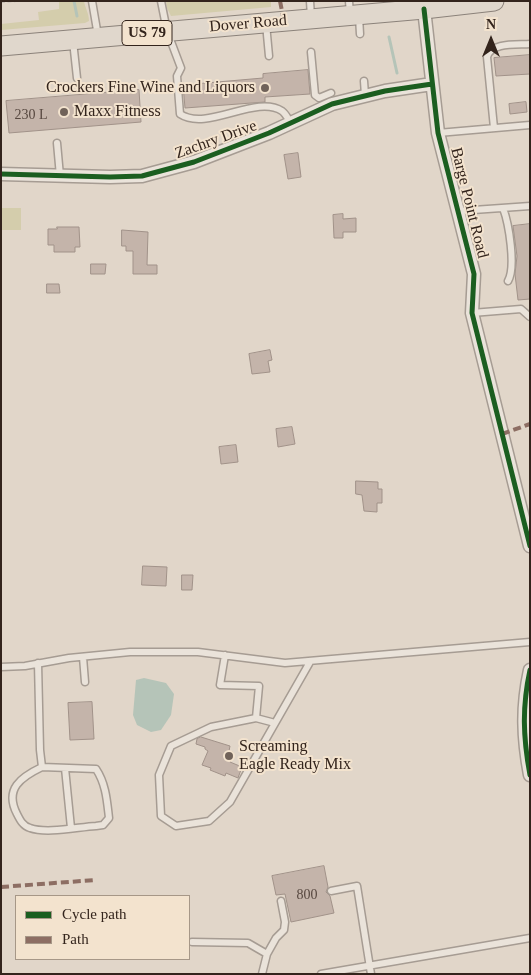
<!DOCTYPE html>
<style>
body{margin:0}
#map{position:relative;width:531px;height:975px;overflow:hidden;background:#e1d6c9;font-family:Georgia,serif}
canvas{display:block}
.frame{position:absolute;inset:0;border:2px solid #33241c;pointer-events:none}
.legend{position:absolute;left:15px;top:895px;width:175px;height:65px;box-sizing:border-box;background:#f3e3ce;border:1px solid #a69787;margin:0;padding:6px 9px;list-style:none;font-size:15px;color:#33241c}
.legend li{display:flex;align-items:center;gap:10px;height:25px}
.legend b{width:25px;border:1px solid #a69787}
.north{position:absolute;left:466px;top:15px;width:50px;height:50px;-webkit-text-stroke:4px #f3e3ce;paint-order:stroke;rotate:0deg;font-size:14px;font-weight:700;line-height:20px;text-align:center;color:#33241c}
.north::after{content:'';display:block;margin:auto;width:18px;height:22px;background:#33241c;clip-path:polygon(50% 0,100% 100%,50% 72%,0 100%)}
</style>
<div id="map">
<canvas width="531" height="975"></canvas>
<div class="frame"></div>
<ul class="legend">
<li><b style="height:6px;background:#1b5e20"></b>Cycle path</li>
<li><b style="height:6px;background:#8d6e63"></b>Path</li>
</ul>
<div class="north">N</div>
</div>
<script>
const ctx = document.querySelector('canvas').getContext('2d');
ctx.lineJoin = 'round';
function paint(path, color) { ctx.fillStyle = color; ctx.fill(path, 'evenodd'); }
function strokePath(path, color, width, dash) { ctx.strokeStyle = color; ctx.lineWidth = width; ctx.lineCap = dash ? 'butt' : 'round'; ctx.setLineDash(dash || []); ctx.stroke(path); }
function label(font, color, halo, rows, align = 'center') {
  ctx.font = font + ' Georgia,serif'; ctx.lineWidth = 4; ctx.setLineDash([]); ctx.textBaseline = 'middle'; ctx.strokeStyle = halo; ctx.fillStyle = color; for (const [text, x, y, turn = 0] of rows) {
    ctx.save(); ctx.translate(x, y); ctx.rotate((+turn || 0) * Math.PI / 180); ctx.textAlign = isNaN(turn) ? turn : align; if (halo) ctx.strokeText(text, 0, 0); ctx.fillText(text, 0, 0); ctx.restore();
  }
}
paint(new Path2D(`
 M59 1H84C85 8 89 13 89 21L85 23 1 30V24L39 20 38 12 59 9Z
 M166 1H271V7L171 16 167 8Z
 M1 208H21V230H1Z`), '#d4cdac');
paint(new Path2D(`
 M144 678 166 683 174 694 171 715 161 730 151 732 137 725 133 715 136 680Z`), '#b5c4b8');
strokePath(new Path2D(`
 M74 1 77 16
 M389 37 397 73`), '#b5c4b8', 3);
const building = new Path2D(`
 M530 55V74L496 76 494 58Z
 M308 70 310 94 265 97V102L185 108 183 85 263 78V74Z
 M139 90 141 122 9 133 6 101Z
 M526 102 527 112 510 114 509 104Z
 M298 153 301 177 288 179 284 155Z
 M343 214V219L356 218V232H343V238H334L333 215Z
 M530 224V299L518 300 515 274 517 256 513 226Z
 M57 227H79L80 247H75V252H54V245H48V229H57Z
 M122 230 148 232 147 265H157V274H133V251H126V246H122Z
 M91 264H106L105 274H91Z
 M47 284H59L60 293H47Z
 M270 350 272 360 268 361 270 372 252 374 249 354Z
 M292 427 295 444 278 447 276 429Z
 M236 445 238 462 221 464 219 447Z
 M356 481 378 482V489H382V503H377V512L364 511 362 495 356 494Z
 M143 566 167 567 166 586 142 585Z
 M182 575H193L192 590H182Z
 M92 702 94 739 70 740 68 703Z
 M201 737 230 746 229 751 233 752 230 762 242 767 238 778 226 773 225 776 210 770 211 768 202 765 208 751 205 749V747L196 744 197 739Z
 M324 866 328 887 326 892 330 896 334 913 291 922 285 894 276 895 272 876Z`);
paint(building, '#c4b4aa');
strokePath(building, '#a19289', 1);
const lane = new Path2D(`
 M92 1 98 36
 M161 1 167 31 181 68 177 76 180 114C207 132 256 94 282 111 286 114 288 119 291 123
 M310 1 311 17
 M349 1 350 14
 M359 17 360 34
 M266 24 269 56
 M73 41 77 78
 M311 52 315 95 319 98 331 93
 M364 81 365 95
 M494 128 487 57C491 42 517 45 530 44
 M438 133 530 125
 M57 143 60 176
 M503 208C509 224 516 267 508 281
 M459 211 530 206
 M472 313 521 309 530 317
 M225 655 220 685 259 686 256 718
 M83 657 85 682
 M38 663 40 750 42 767 96 769C106 784 107 801 109 818L103 825 96 826C78 827 47 834 30 828 23 826 20 820 17 814 4 789 21 777 42 767
 M1 667 25 666 69 658 130 652H198L285 663 530 642
 M275 723 256 718 211 727 171 746 159 775 161 816 176 826 209 821 230 802 310 662
 M65 768 71 828
 M331 891 357 886 371 974
 M192 942 248 943 267 954
 M262 974 267 954 276 938 284 930 285 922 281 901
 M321 974 530 938`);
const street = new Path2D(`
 M424 9 438 133 474 274 472 313 530 546
 M1 174 110 177 142 176 194 162 269 133 332 104 385 91 432 84
 M530 670C522 707 523 737 530 775`);
const primary = new Path2D(`
 M1 46 424 9 494 1`);
strokePath(lane, '#a69c93', 9);
strokePath(street, '#a69c93', 15);
strokePath(primary, '#8b827a', 21);
strokePath(new Path2D(`
 M1 2 16 1`), '#c2bab2', 2, [4, 2.5]);
strokePath(lane, '#eae3da', 6);
strokePath(street, '#eae3da', 12);
strokePath(primary, '#e0d7cc', 19);
strokePath(new Path2D(`
 M280 1 284 21
 M502 434 530 424
 M1 887 95 880`), '#8d6e63', 4, [8, 4]);
strokePath(new Path2D(`
 M424 9 438 133 474 274 472 313 530 546
 M1 174 110 177 142 176 194 162 269 133 332 104 385 91 432 84
 M530 670C522 707 523 737 530 775`), '#1b5e20', 5);
for (const [x, y, r, color] of [
 [265,88,5,"#706259"],
 [64,112,5,"#706259"],
 [229,756,5,"#706259"]
]) { const dot = new Path2D(); dot.arc(x, y, r, 0, 2 * Math.PI); ctx.fillStyle = color; ctx.fill(dot); strokePath(dot, '#f3e3ce', 2); }
label('14px', '#574840', null, [
 ["230 L",31,115],
 ["800",307,895]
]);
for (const [x, y, w] of [
 [147,33,50]
]) { const box = new Path2D(); box.roundRect(x - w / 2, y - 12.5, w, 25, 4); ctx.fillStyle = '#f3e3ce'; ctx.fill(box); strokePath(box, '#33241c', 1); }
label('bold 15px', '#33241c', null, [
 ["US 79",147,33]
]);
label('16px', '#33241c', '#f3e3ce', [
 ["Dover Road",248,24,-5],
 ["Zachry Drive",216,140,-20],
 ["Barge Point Road",469,203,76]
]);
label('16px', '#33241c', '#f3e3ce', [
 ["Crockers Fine Wine and Liquors",255,88,"right"],
 ["Maxx Fitness",74,112],
 ["Screaming",239,747],
 ["Eagle Ready Mix",239,765]
], 'left');
</script>
